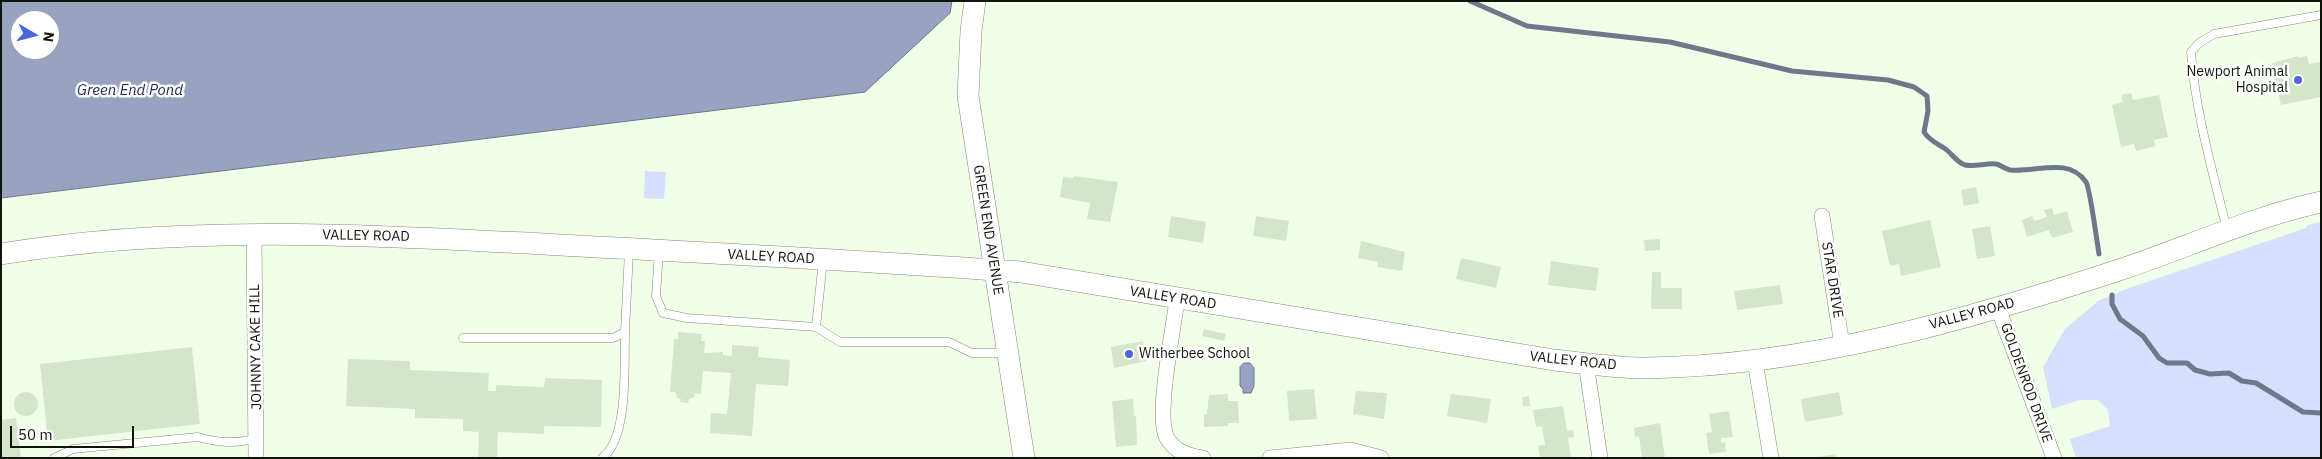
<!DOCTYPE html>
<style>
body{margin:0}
#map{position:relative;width:2322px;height:459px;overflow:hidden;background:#f2ffe8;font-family:"IBM Plex Sans",sans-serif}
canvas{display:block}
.frame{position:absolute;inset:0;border:2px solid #0e140a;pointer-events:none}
.north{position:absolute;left:10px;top:10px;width:50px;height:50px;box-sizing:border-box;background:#fff;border:1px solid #9fa19d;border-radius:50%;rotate:98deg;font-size:14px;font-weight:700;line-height:20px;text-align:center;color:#0e140a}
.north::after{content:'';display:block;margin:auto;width:18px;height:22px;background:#4e66db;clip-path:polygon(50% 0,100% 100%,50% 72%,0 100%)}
.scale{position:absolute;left:10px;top:426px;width:124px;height:22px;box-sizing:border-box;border:2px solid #0e140a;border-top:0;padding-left:6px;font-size:15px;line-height:18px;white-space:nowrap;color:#0e140a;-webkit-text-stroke:4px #fff;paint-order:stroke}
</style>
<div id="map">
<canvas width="2322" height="459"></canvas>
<div class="frame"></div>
<div class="north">N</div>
<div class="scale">50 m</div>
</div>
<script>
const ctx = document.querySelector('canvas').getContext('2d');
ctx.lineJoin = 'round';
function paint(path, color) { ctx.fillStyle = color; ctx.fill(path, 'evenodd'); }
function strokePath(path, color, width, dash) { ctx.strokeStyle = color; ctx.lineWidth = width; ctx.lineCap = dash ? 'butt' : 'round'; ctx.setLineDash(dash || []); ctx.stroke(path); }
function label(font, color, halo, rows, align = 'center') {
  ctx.font = font + ' "IBM Plex Sans",sans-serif'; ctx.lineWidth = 5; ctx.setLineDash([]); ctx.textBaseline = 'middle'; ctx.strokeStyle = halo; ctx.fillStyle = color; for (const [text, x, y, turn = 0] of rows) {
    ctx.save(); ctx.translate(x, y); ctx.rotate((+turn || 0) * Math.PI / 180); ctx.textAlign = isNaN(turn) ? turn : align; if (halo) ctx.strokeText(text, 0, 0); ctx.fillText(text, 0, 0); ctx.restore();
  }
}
paint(new Path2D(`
 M645 171 666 172 664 199 644 198Z
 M2321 222V458H2076L2070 439 2110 426 2108 410 2098 400H2079L2052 409 2043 367 2065 329 2098 301 2126 289 2306 228 2307 225Z`), '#d6e0fc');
const water = new Path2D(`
 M1 1H952L950 13 865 92 1 198ZM20 20H50V50H20Z
 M1244 363H1250L1254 368V386L1251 393H1243V389L1240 386V367Z`);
paint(water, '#98a2c1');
strokePath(water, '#6f778a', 1);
strokePath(new Path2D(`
 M1470 1 1527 26 1670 42 1792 71 1888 80 1914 87 1927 96 1928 111 1924 132C1929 140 1936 143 1944 148 1952 153 1956 162 1965 165 1975 167 1986 163 1996 164 2001 165 2005 169 2010 170 2035 173 2068 156 2086 182 2090 188 2097 242 2099 254
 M2112 295V304L2120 319 2143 336 2159 358 2167 363H2187L2195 370 2210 374 2229 373 2242 381 2256 383 2303 412 2321 413`), '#6f778a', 5);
paint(new Path2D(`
 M2298 56V58L2307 56 2309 64 2321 62V97L2281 105 2272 63Z
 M2131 93 2133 100 2159 95 2168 137 2154 140 2155 146 2136 151 2134 144 2121 147 2112 105 2123 102 2121 95Z
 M1074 176 1118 182 1110 222 1087 219 1090 203 1060 197 1063 177 1073 178Z
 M1976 187 1979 203 1964 206 1961 190Z
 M2052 208 2054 215 2067 211 2073 232 2052 238 2049 230 2027 237 2022 220 2032 216 2034 221 2047 217 2044 210Z
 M1171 216 1206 222 1203 243 1168 237Z
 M1256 216 1289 221 1286 241 1253 236Z
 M1930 220 1941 267 1901 276 1899 264 1890 266 1882 231Z
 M1990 226 1995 256 1977 259 1972 229Z
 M1660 239V250L1645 251 1644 240Z
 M1361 241 1405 252 1402 271 1377 267 1378 262 1358 258Z
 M1461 258 1501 267 1496 288 1456 279Z
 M1551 261 1599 268 1596 291 1548 285Z
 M1652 272H1661V288H1682V309H1651Z
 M1780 285 1783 304 1737 310 1734 291Z
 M1204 329 1226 334 1224 341 1202 336Z
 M678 332 702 334 701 341H705L704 353 723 352V355L732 356V345L759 347 758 357 790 360 788 386 756 384 752 436 710 433 711 413 727 414 731 373 703 371 701 394 695 393V397L689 399 688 403 680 402 681 399H678L675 392H670L674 339H678Z
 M1143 341 1147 361 1114 368 1111 347Z
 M192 347 200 424 48 441 40 364Z
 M348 359 410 361V370L489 373 488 391H496V385L544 387 545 378 602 380 601 427 544 426V434L498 432 497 458H478L479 432 463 431V419L415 418V409L346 406Z
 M1314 389 1317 419 1289 421 1287 391Z
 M1356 391 1387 393 1384 419 1353 414Z
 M14 404a12 12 0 1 1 24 0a12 12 0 1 1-24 0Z
 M1839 392 1843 415 1805 422 1801 399Z
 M1228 394V401H1238L1239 423H1228V426L1204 427V415L1207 414 1209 395Z
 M1451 394 1491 399 1487 423 1447 416Z
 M1529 396 1530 406H1523L1522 397Z
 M1133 399 1134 416H1136L1137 445 1116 447 1112 401Z
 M1563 406 1567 431 1573 430 1574 437 1568 438 1571 457 1540 458 1538 446 1545 445 1542 426 1536 427 1533 410Z
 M1729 411 1733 437 1721 438V443L1725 442 1726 452 1709 454 1706 433 1712 432 1709 414Z
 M16 418 21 458H1V420Z
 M1660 423 1665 458H1642L1639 436 1635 437 1634 428Z
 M1835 454 1836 458H1819V457Z`), '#d5e5c9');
const service = new Path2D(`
 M2227 230C2213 173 2195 111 2191 52L2199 43 2214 34 2321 15
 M659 251 656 296 663 313 687 318 816 327 840 342H949L972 353H1006
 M816 327 823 260
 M463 338H613L625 332 629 251
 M54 458 73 449 198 437C219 443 236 444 257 438
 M602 458C629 439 624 364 625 332`);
const minor = new Path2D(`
 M1822 216 1842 345
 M254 235 256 458
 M1177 299C1174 327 1155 417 1167 438 1175 452 1189 456 1203 458
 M1998 308 2054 458
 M1755 361 1771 458
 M1586 363 1600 458
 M1270 458 1351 450 1381 458`);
const secondary = new Path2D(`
 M975 1 971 31 968 96 1024 458
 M1 254C180 224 364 235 544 244 703 253 862 260 1021 272L1554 360C1584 363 1615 368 1645 368 1809 366 1971 319 2125 268 2190 246 2253 217 2321 202`);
strokePath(service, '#7d8c73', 9);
strokePath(minor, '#7d8c73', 16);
strokePath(secondary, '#7d8c73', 22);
strokePath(service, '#fff', 8);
strokePath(minor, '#fff', 15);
strokePath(secondary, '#fff', 21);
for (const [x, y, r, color] of [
 [2298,80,5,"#4e66db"],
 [1129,354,5,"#4e66db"]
]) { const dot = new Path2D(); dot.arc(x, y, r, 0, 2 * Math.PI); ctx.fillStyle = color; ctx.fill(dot); strokePath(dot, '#fff', 2); }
label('14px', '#0e140a', '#fff', [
 ["Newport Animal",2288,72],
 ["Hospital",2288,88],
 ["Witherbee School",1139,354,"left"]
], 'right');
label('14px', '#0e140a', '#fff', [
 ["GREEN END AVENUE",988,230,81],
 ["VALLEY ROAD",366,236,1],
 ["VALLEY ROAD",771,257,3],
 ["STAR DRIVE",1832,280,81],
 ["VALLEY ROAD",1173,298,9],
 ["VALLEY ROAD",1972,314,-15],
 ["JOHNNY CAKE HILL",256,347,-91],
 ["VALLEY ROAD",1573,361,6],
 ["GOLDENROD DRIVE",2026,383,70]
]);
label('italic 15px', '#1e2852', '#fff', [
 ["Green End Pond",130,91]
]);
</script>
